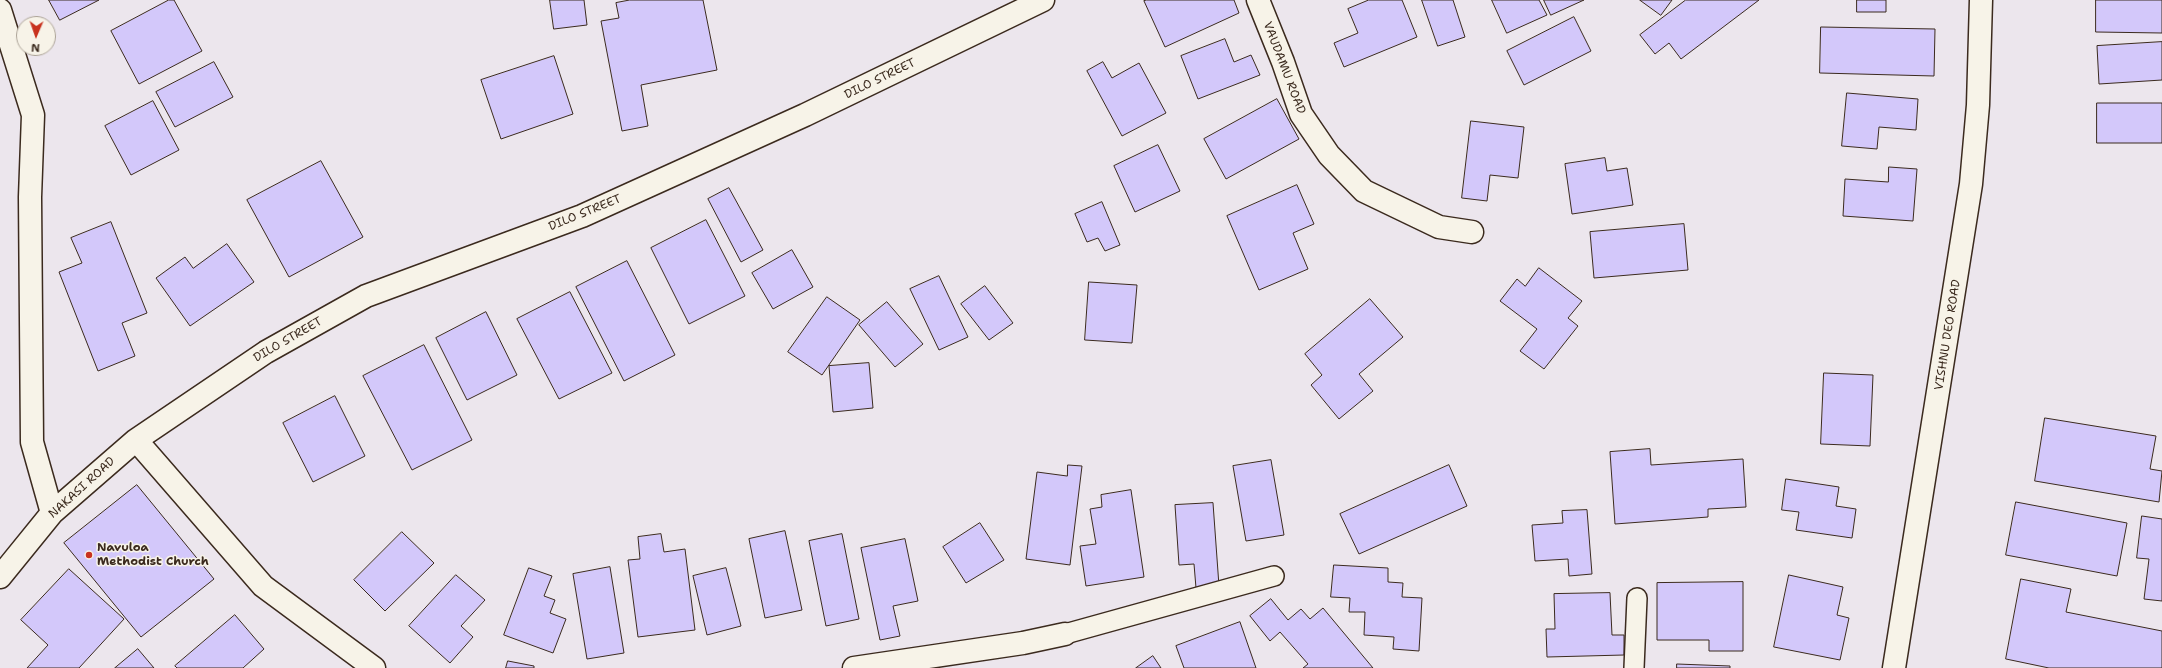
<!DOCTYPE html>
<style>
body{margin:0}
#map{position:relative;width:2162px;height:668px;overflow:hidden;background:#ece6ed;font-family:"Shantell Sans",sans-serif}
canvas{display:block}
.north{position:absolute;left:16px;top:16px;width:40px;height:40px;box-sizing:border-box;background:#f7f3e8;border:1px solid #aca397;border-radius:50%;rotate:182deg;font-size:11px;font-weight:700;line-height:16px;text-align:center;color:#3b2a1e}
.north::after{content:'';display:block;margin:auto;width:14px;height:18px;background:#c8321e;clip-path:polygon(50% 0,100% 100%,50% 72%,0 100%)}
</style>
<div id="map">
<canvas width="2162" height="668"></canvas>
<div class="north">N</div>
</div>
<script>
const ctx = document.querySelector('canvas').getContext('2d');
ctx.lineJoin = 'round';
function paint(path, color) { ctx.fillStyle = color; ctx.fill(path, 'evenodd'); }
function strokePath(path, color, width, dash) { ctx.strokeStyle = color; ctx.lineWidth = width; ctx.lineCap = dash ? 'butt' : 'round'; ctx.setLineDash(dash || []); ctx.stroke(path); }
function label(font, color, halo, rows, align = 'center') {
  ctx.font = font + ' "Shantell Sans",sans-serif'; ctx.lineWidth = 3; ctx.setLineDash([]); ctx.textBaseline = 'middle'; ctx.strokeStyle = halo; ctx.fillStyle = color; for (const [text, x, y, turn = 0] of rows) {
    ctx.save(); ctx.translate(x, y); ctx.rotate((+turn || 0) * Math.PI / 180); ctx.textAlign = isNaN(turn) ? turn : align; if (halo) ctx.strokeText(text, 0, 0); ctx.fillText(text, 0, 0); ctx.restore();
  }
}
const building = new Path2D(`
 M49 0H99L60 20Z
 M169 0H174L202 51 139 84 111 31Z
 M550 0H584L587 25 554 29Z
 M630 0H703L717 70 641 85 648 126 622 131 601 21 619 18 616 3Z
 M1147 0H1234L1239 13 1165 47 1144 1Z
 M1369 0H1402L1417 37 1344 67 1334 43 1358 33 1348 9Z
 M1422 0H1453L1465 37 1438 46Z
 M1492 0H1539L1547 15 1507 33Z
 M1544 0H1584L1551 15Z
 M1640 0H1672L1661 15Z
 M1686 0H1759L1681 59 1669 43 1655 54 1640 35Z
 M1857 0H1886V12H1857Z
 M2096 0H2162V33L2096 32Z
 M1574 17 1591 51 1524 85 1507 51Z
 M1821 27 1935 29 1934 76 1820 73Z
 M1225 39 1234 62 1251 55 1260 75 1198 99 1181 56Z
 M2162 42V80L2099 84 2097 46Z
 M554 56 573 114 501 139 481 80Z
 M214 62 233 97 175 127 156 92Z
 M1103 62 1112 78 1139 63 1166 113 1122 136 1087 71Z
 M1847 93 1918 99 1916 130 1879 127 1877 149 1842 146Z
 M1277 99 1299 139 1226 179 1204 139Z
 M153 101 179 150 131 175 105 126Z
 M2097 103H2162V143H2097Z
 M1471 121 1524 127 1518 178 1490 175 1487 201 1462 198Z
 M1158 145 1180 191 1135 212 1114 166Z
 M1605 158 1607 171 1627 168 1633 205 1572 214 1565 164Z
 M321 161 363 237 289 277 247 200Z
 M1889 167 1917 169 1913 221 1843 216 1845 179 1888 182Z
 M1297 185 1314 224 1293 233 1308 269 1259 290 1227 216Z
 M729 188 763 250 741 262 708 199Z
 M1102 202 1120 245 1105 251 1098 238 1087 242 1075 214Z
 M706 220 745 296 689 324 651 248Z
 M111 222 147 313 122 323 135 356 98 371 59 272 82 263 71 238Z
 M1684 224 1688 270 1594 278 1590 232Z
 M227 244 254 282 190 326 156 278 185 257 193 268Z
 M792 250 813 287 773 309 752 273Z
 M627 261 675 355 624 381 576 287Z
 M1539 268 1582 301 1568 318 1578 326 1544 369 1520 351 1537 329 1500 301 1517 279 1525 286Z
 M939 276 968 337 939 350 910 289Z
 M1089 282 1137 285 1132 343 1085 340Z
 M985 286 1013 323 989 340 961 304Z
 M570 292 612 373 559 399 517 319Z
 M827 297 860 320 822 375 788 352Z
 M1370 299 1403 337 1359 374 1373 391 1339 419 1311 385 1322 375 1305 354Z
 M887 302 923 344 895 367 859 325Z
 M486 312 517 375 467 400 436 338Z
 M424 345 472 440 412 470 363 376Z
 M869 363 873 408 833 412 829 366Z
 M1824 373 1873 375 1870 446 1821 444Z
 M335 396 365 456 313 482 283 423Z
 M2045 418 2156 436 2150 469 2162 471 2159 502 2035 481Z
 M1650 449 1651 465 1743 459 1746 507 1708 509V517L1615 524 1610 452Z
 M1271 460 1284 535 1246 541 1233 466Z
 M1068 465 1082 466 1070 565 1026 559 1037 472 1067 476Z
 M1449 465 1467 506 1359 554 1340 514Z
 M1786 479 1839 487 1836 506 1856 509 1852 538 1796 530 1799 512 1782 510Z
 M137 485 214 579 141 637 64 543Z
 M1131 490 1144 577 1086 586 1080 546 1096 544 1090 509 1102 507 1101 495Z
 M2016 502 2127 523 2117 576 2006 555Z
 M1213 503 1219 586 1196 588 1194 564 1179 565 1175 505Z
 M1587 510 1592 574 1569 576 1568 559 1535 561 1532 525 1563 523 1562 511Z
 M2142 516 2162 519V601L2144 599 2149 559 2137 558Z
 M980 523 1004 560 966 583 943 547Z
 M785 531 802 610 765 618 749 539Z
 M402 532 434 563 385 611 354 580Z
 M661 534 664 552 685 549 695 630 638 637 628 560 640 559 638 537Z
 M842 534 859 619 826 626 809 541Z
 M905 539 918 601 893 606 900 636 880 640 861 548Z
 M1334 565 1388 568V582L1403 583 1402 597 1422 598 1419 651 1393 649 1394 637 1364 635 1365 612H1349L1350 598 1331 597Z
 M610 567 624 653 587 659 573 574Z
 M529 568 552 576 544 596 555 600 550 613 566 619 553 653 504 635Z
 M726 568 741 626 707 635 693 576Z
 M69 569 124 619 79 668H27L48 645 21 620Z
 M456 575 485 600 461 626 473 637 450 663 409 626Z
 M1789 575 1843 587 1837 615 1849 618 1840 660 1774 647Z
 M2021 579 2071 589 2066 612 2162 631V668H2049L2006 659Z
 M1743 582V651H1709V640H1657V583Z
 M1610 593 1612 635H1624V655L1547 657 1546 629H1555L1554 594Z
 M1271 599 1288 620 1301 609 1310 619 1323 608 1373 668H1303L1308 664 1280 632 1270 641 1250 616Z
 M235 615 264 649 243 668H177L175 666Z
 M1240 622 1256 668H1184L1176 646Z
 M138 649 154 668H115Z
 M1153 656 1161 668H1136Z
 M508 661 534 666V668H506Z
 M1677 664 1730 666V668H1677Z`);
paint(building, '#d3c8fa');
strokePath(building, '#3b2a1e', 1);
const lane = new Path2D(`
 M1065 634 1274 576
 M1634 668 1637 598`);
const street = new Path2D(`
 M1258 0 1283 62 1301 114 1329 155 1364 191 1439 227 1472 232
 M0 10 33 115 30 197 32 442 52 513
 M136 440 263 586 374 668
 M0 577 52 513 136 440 266 352 366 296 582 216 805 115 1043 0
 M854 668 1023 643 1065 634`);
const secondary = new Path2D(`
 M1894 668 1971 184 1978 105 1981 0`);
strokePath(lane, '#3b2a1e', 22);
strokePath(street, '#3b2a1e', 25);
strokePath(secondary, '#3b2a1e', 25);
strokePath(lane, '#f7f3e8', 19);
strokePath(street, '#f7f3e8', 22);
strokePath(secondary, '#f7f3e8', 22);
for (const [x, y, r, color] of [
 [89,555,4,"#c8321e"]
]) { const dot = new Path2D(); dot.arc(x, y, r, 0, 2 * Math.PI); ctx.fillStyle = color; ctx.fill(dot); strokePath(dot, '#f7f3e8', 1.5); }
label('12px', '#3b2a1e', '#f7f3e8', [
 ["VAUDAMU ROAD",1284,68,69],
 ["DILO STREET",880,79,-26],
 ["DILO STREET",585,213,-22],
 ["VISHNU DEO ROAD",1948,335,-81],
 ["DILO STREET",288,340,-30],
 ["NAKASI ROAD",82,488,-42]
]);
label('bold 12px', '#3b2a1e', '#f7f3e8', [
 ["Navuloa",97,548],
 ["Methodist Church",97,562]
], 'left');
</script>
